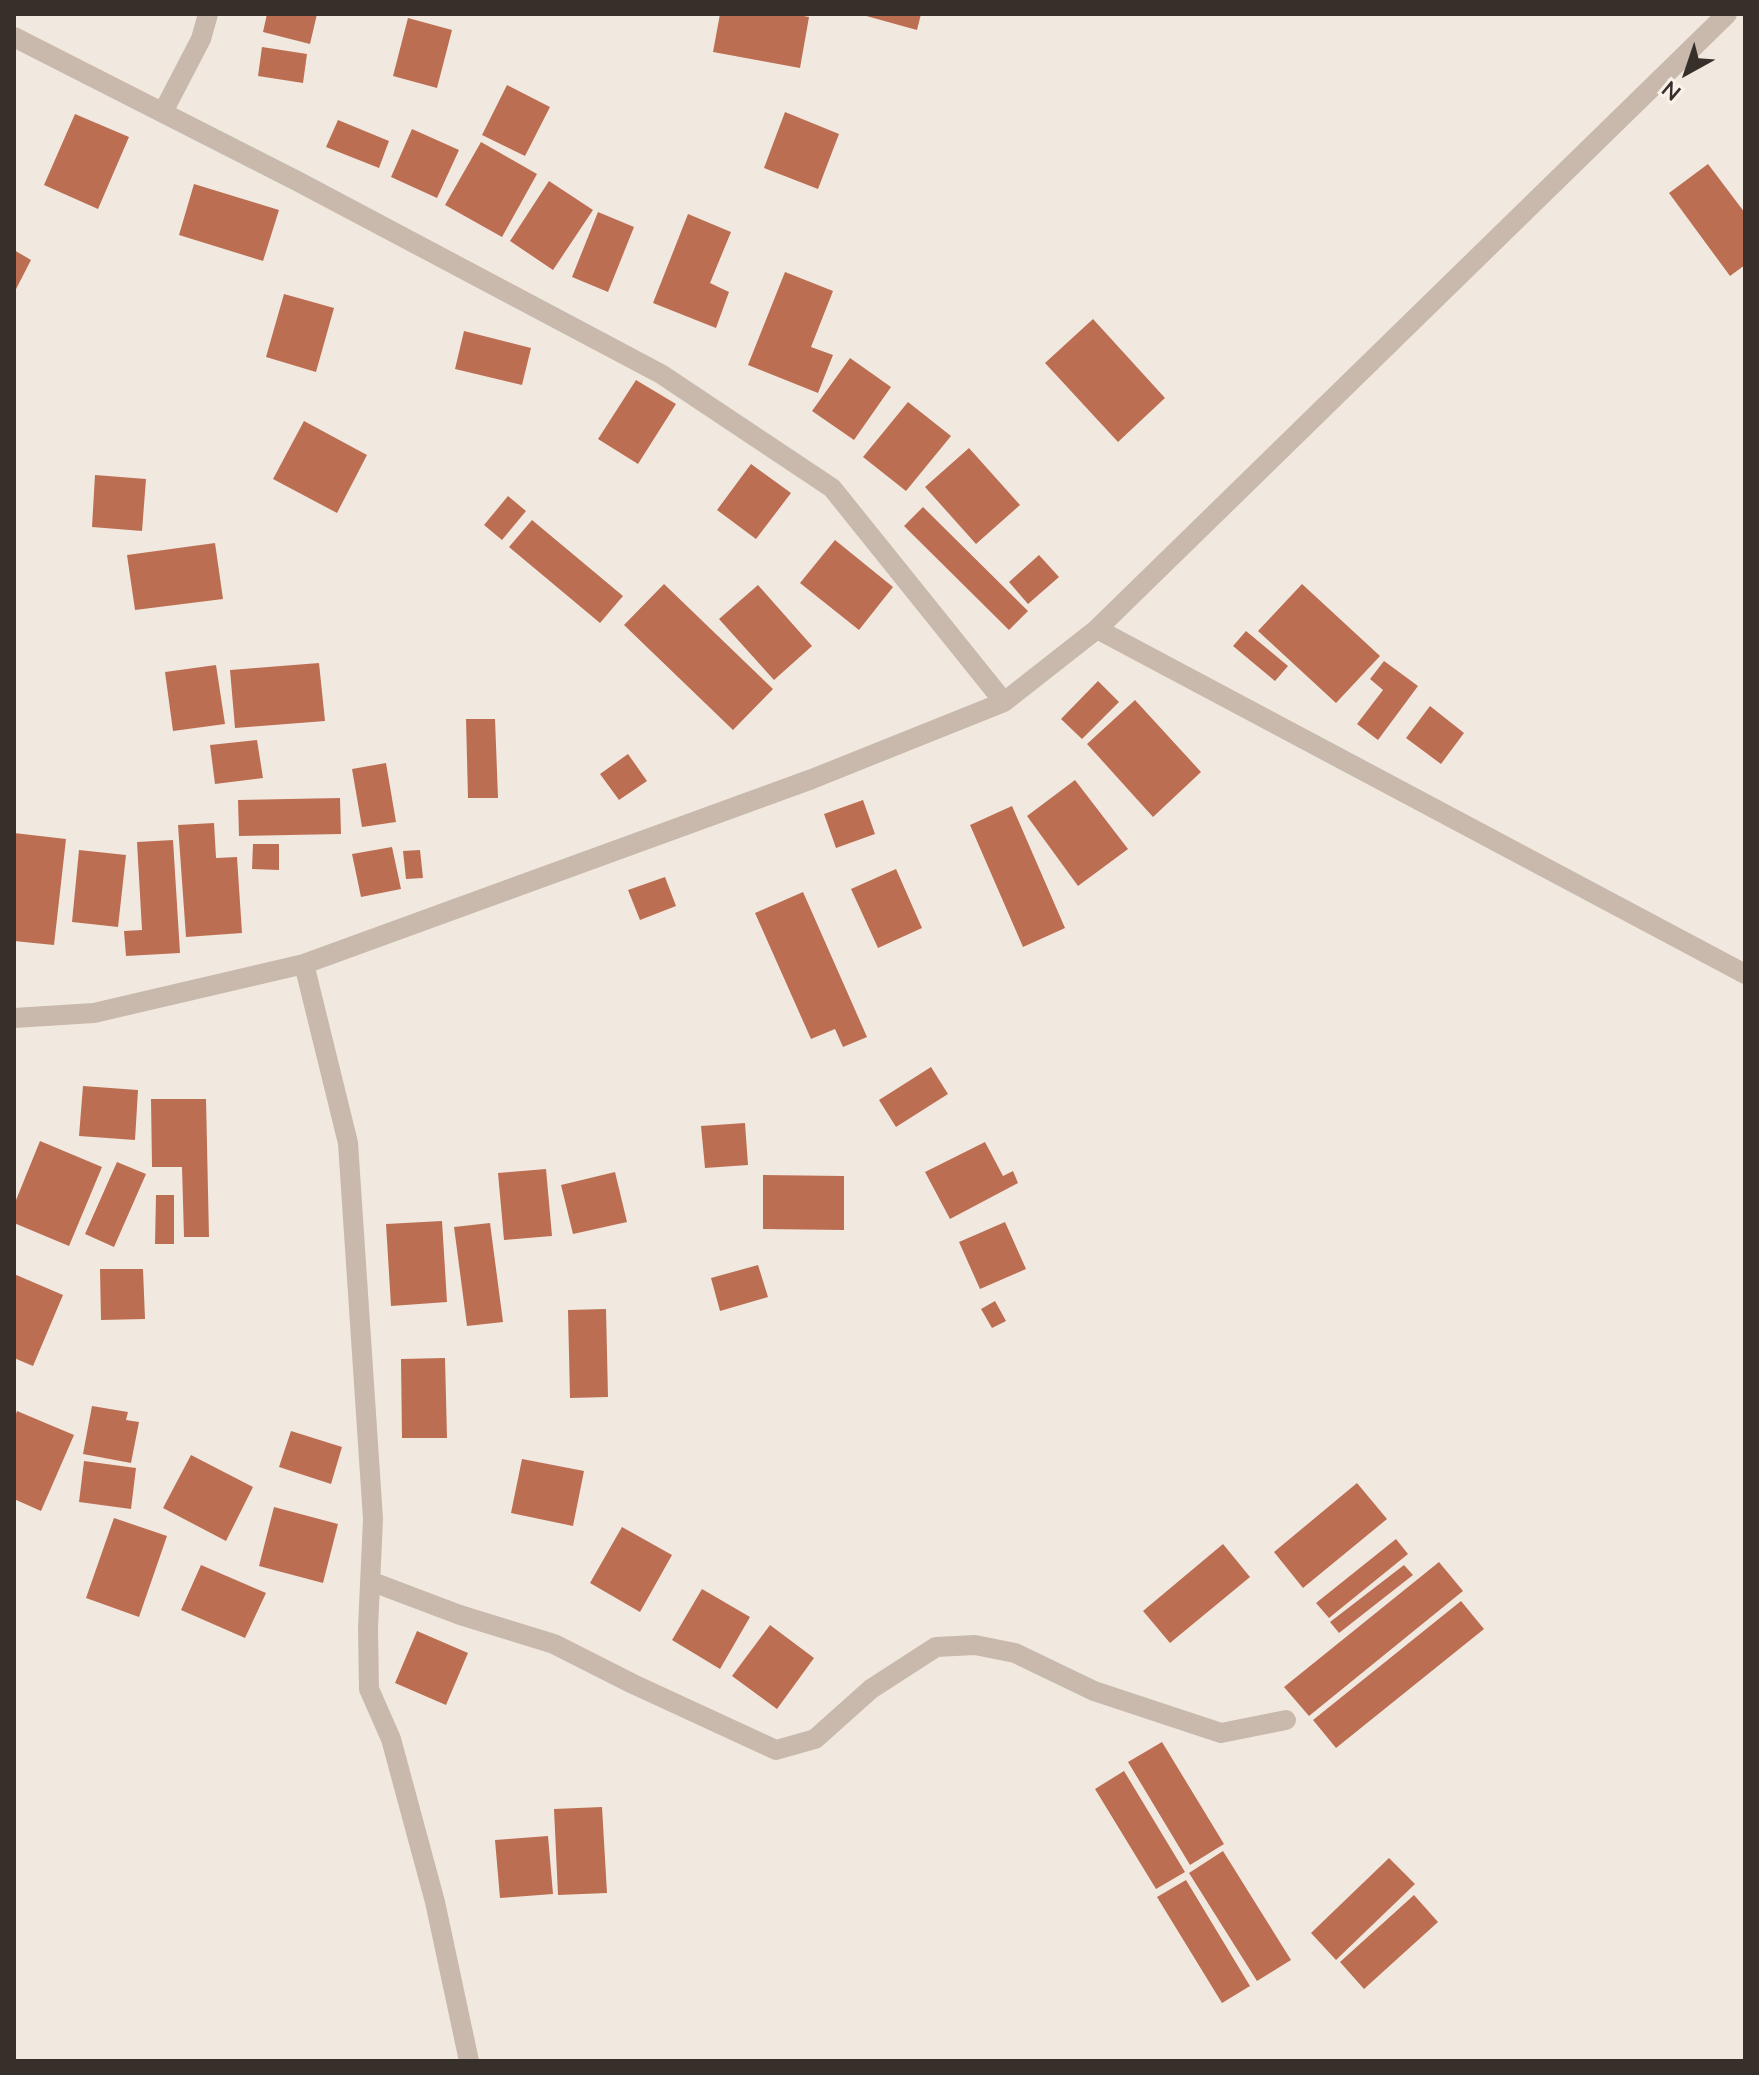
<!DOCTYPE html>
<style>
body{margin:0}
#map{position:relative;width:1759px;height:2075px;overflow:hidden;background:#f1e9df;font-family:"Nunito Sans",sans-serif}
canvas{display:block}
.frame{position:absolute;inset:0;border:16px solid #372f2a;pointer-events:none}
.north{position:absolute;left:1647px;top:32px;width:80px;height:80px;-webkit-text-stroke:6px #f9f3ec;paint-order:stroke;rotate:220deg;font-size:22px;font-weight:700;line-height:32px;text-align:center;color:#372f2a}
.north::after{content:'';display:block;margin:auto;width:28px;height:36px;background:#372f2a;clip-path:polygon(50% 0,100% 100%,50% 72%,0 100%)}
</style>
<div id="map">
<canvas width="1759" height="2075"></canvas>
<div class="frame"></div>
<div class="north">N</div>
</div>
<script>
const ctx = document.querySelector('canvas').getContext('2d');
ctx.lineJoin = 'round';
function paint(path, color) { ctx.fillStyle = color; ctx.fill(path, 'evenodd'); }
function strokePath(path, color, width, dash) { ctx.strokeStyle = color; ctx.lineWidth = width; ctx.lineCap = dash ? 'butt' : 'round'; ctx.setLineDash(dash || []); ctx.stroke(path); }
paint(new Path2D(`
 M267 14H317L310 44 263 32Z
 M720 14H793L809 17 800 68 713 52Z
 M859 14H921L917 30Z
 M408 18 452 30 437 88 393 76Z
 M262 47 307 54 303 83 258 76Z
 M507 85 550 107 525 156 482 135Z
 M785 112 839 134 818 189 764 168Z
 M75 114 129 137 98 209 44 185Z
 M338 120 389 141 379 168 326 147Z
 M412 129 459 150 437 198 391 177Z
 M481 142 537 174 502 237 445 205Z
 M1708 164 1745 213V265L1730 276 1669 193Z
 M549 181 593 210 553 270 510 241Z
 M194 184 279 210 263 261 179 235Z
 M598 212 634 227 608 292 572 277Z
 M688 214 731 232 710 283 729 292 716 328 653 303Z
 M14 250 31 260 14 293Z
 M785 272 833 291 811 347 833 355 818 393 748 365Z
 M284 294 334 308 316 372 266 357Z
 M1093 319 1165 398 1118 442 1045 363Z
 M464 331 531 348 522 385 455 369Z
 M850 358 891 387 854 440 812 411Z
 M636 380 676 404 638 464 598 439Z
 M908 402 951 436 906 491 863 457Z
 M304 421 367 455 337 513 273 479Z
 M969 448 1020 505 976 544 925 487Z
 M751 464 791 493 756 539 717 510Z
 M95 475 146 479 142 531 92 527Z
 M508 496 526 511 502 540 484 525Z
 M923 507 1028 611 1009 630 904 526Z
 M532 520 623 596 600 623 509 547Z
 M835 540 893 587 859 630 800 583Z
 M215 543 223 599 135 610 127 555Z
 M1039 555 1059 577 1028 604 1009 582Z
 M664 584 773 689 733 730 624 625Z
 M1302 584 1380 656 1336 703 1258 631Z
 M758 585 812 646 774 680 719 619Z
 M1246 631 1288 666 1275 681 1233 646Z
 M1384 661 1418 686 1378 740 1357 724 1383 690 1370 679Z
 M319 663 325 721 235 728 230 670Z
 M216 665 225 724 173 731 165 672Z
 M1098 681 1119 702 1082 739 1061 719Z
 M1135 700 1201 772 1153 817 1087 744Z
 M1430 706 1464 733 1441 764 1406 738Z
 M466 719H495L498 798H468Z
 M257 740 263 778 215 784 210 745Z
 M628 754 647 781 619 800 600 774Z
 M386 763 396 822 362 827 352 769Z
 M1075 780 1128 849 1078 886 1027 816Z
 M340 798 341 834 239 836 238 800Z
 M863 800 875 834 836 848 824 814Z
 M1012 806 1065 928 1023 947 970 825Z
 M214 823 216 858 237 857 242 933 186 937 178 825Z
 M14 833 66 839 54 945 14 941Z
 M173 840 180 953 126 956 124 931 142 930 137 842Z
 M253 844H279V870L252 869Z
 M392 847 401 889 361 897 352 854Z
 M79 850 126 855 118 927 72 922Z
 M420 850 423 878 406 879 403 851Z
 M896 869 922 928 878 948 851 889Z
 M665 877 676 906 640 920 628 890Z
 M803 892 867 1037 843 1047 835 1029 811 1039 755 913Z
 M931 1067 948 1094 896 1127 879 1100Z
 M83 1086 138 1090 135 1140 79 1136Z
 M151 1099H206L209 1237H184L182 1167H152Z
 M745 1123 748 1165 705 1168 701 1126Z
 M40 1141 102 1167 69 1246 14 1223V1205Z
 M985 1142 1003 1176 1013 1171 1018 1183 950 1219 925 1172Z
 M117 1162 146 1174 114 1247 85 1234Z
 M546 1169 552 1236 504 1240 498 1173Z
 M615 1172 627 1222 573 1234 561 1185Z
 M763 1175 844 1176V1230L763 1229Z
 M156 1195H174V1244H155Z
 M442 1221 447 1302 391 1306 386 1224Z
 M1005 1222 1026 1269 980 1289 959 1242Z
 M490 1223 503 1322 467 1326 454 1227Z
 M758 1265 768 1297 720 1311 711 1278Z
 M100 1269H143L145 1319 101 1320Z
 M14 1274 63 1295 33 1366 14 1358Z
 M995 1301 1006 1321 992 1328 981 1309Z
 M606 1309 608 1397 570 1398 568 1310Z
 M445 1358 447 1438H402L401 1359Z
 M92 1406 128 1412 126 1420 139 1422 131 1463 83 1454Z
 M17 1411 74 1435 41 1511 14 1499V1419Z
 M291 1431 342 1447 331 1484 279 1467Z
 M191 1455 253 1487 226 1541 163 1508Z
 M522 1459 584 1471 573 1526 511 1513Z
 M84 1461 136 1468 131 1509 79 1502Z
 M1357 1483 1387 1519 1303 1588 1274 1552Z
 M274 1507 338 1524 323 1583 259 1566Z
 M114 1518 167 1536 139 1617 86 1598Z
 M622 1527 672 1555 640 1612 590 1583Z
 M1396 1539 1408 1554 1329 1618 1316 1603Z
 M1223 1544 1250 1577 1170 1643 1143 1611Z
 M1439 1562 1463 1591 1309 1716 1284 1687Z
 M201 1565 266 1593 245 1638 181 1610Z
 M1404 1565 1413 1575 1339 1633 1330 1622Z
 M702 1589 750 1617 720 1669 672 1640Z
 M1461 1601 1484 1629 1336 1748 1313 1720Z
 M770 1625 814 1658 777 1709 732 1676Z
 M417 1631 468 1653 446 1705 395 1683Z
 M1162 1742 1224 1844 1190 1865 1128 1762Z
 M1124 1771 1185 1872 1156 1889 1095 1789Z
 M602 1807 607 1893 558 1895 554 1809Z
 M548 1836 553 1894 500 1898 495 1840Z
 M1223 1851 1291 1960 1257 1981 1189 1873Z
 M1389 1858 1415 1884 1336 1960 1311 1933Z
 M1186 1880 1250 1986 1222 2003 1157 1897Z
 M1414 1895 1438 1922 1364 1989 1340 1962Z`), '#bc6e53');
strokePath(new Path2D(`
 M14 37 299 182 661 374 832 488 1004 702
 M163 112 201 39 208 14
 M1097 629 1745 974
 M304 964 348 1143 373 1519 368 1628 369 1689 391 1739 435 1902 469 2061
 M14 1018 94 1013 304 964 812 779 1004 702 1097 629 1727 14
 M370 1581 460 1615 554 1644 633 1684 776 1750 815 1739 871 1689 936 1647 975 1645 1015 1653 1094 1691 1221 1733 1286 1720`), '#c8b9ac', 20);
</script>
